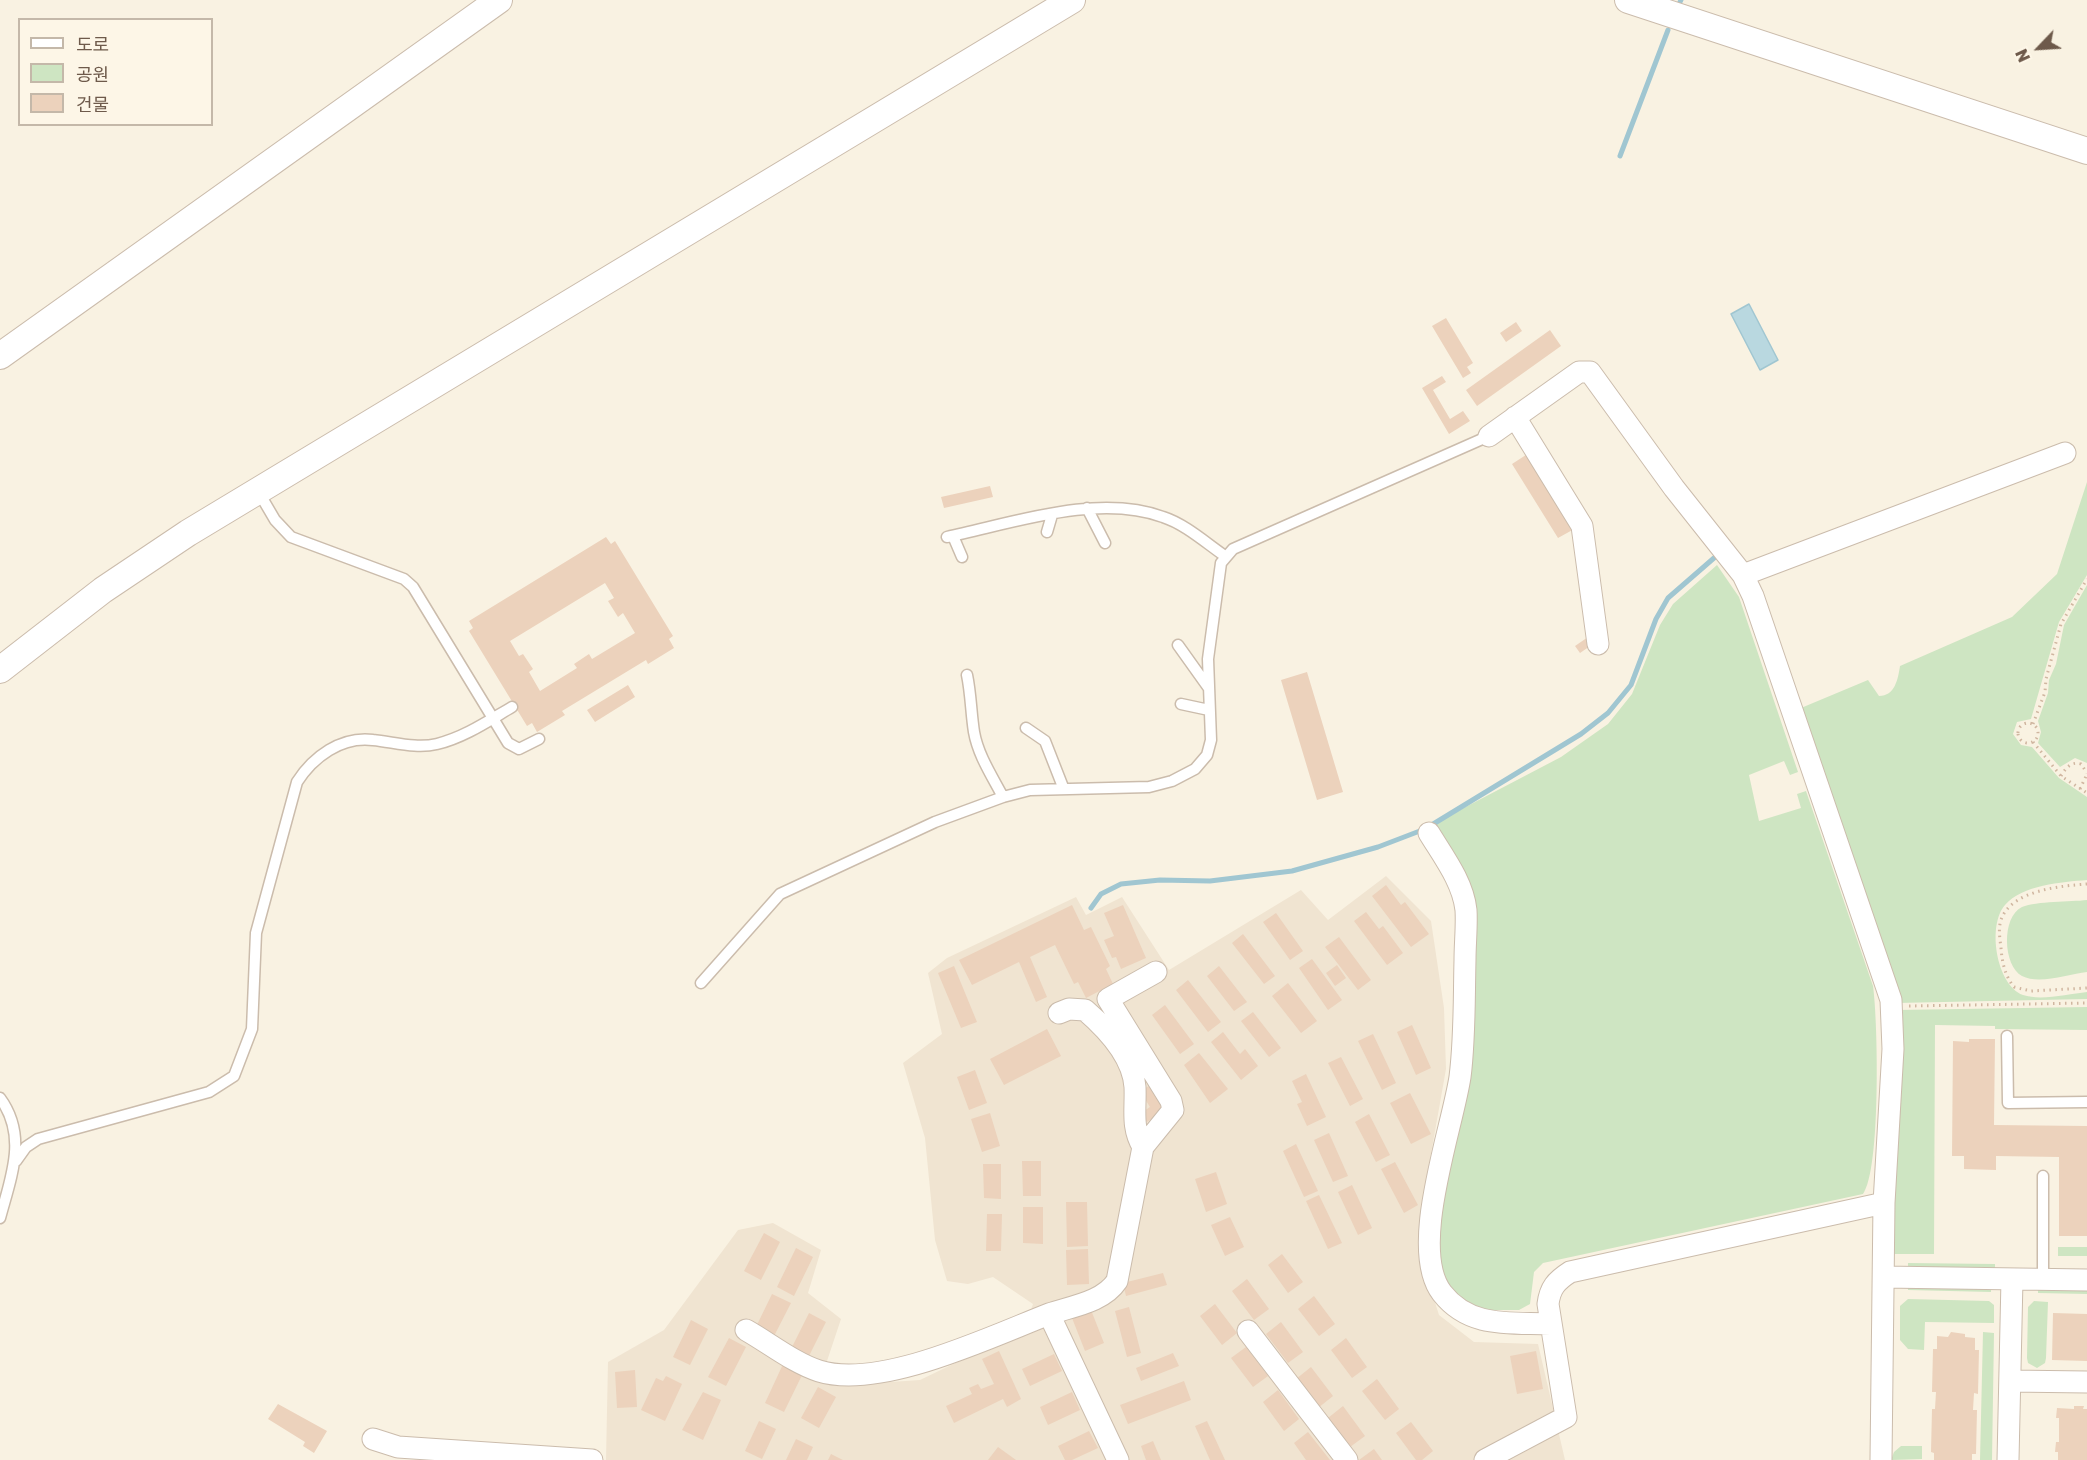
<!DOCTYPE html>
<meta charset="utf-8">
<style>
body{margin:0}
#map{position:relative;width:2087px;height:1460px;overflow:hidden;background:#f9f2e2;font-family:"Golos Text","Noto Sans KR",sans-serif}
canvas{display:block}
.legend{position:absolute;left:18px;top:18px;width:195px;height:108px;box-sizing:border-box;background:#fdf6e7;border:2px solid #c4b8a9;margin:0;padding:8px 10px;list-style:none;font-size:18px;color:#6e5a4b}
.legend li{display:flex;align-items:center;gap:12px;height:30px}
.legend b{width:30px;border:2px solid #c4b8a9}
.north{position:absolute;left:2009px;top:18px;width:60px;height:60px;-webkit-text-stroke:4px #fdf6e7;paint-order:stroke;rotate:245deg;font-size:16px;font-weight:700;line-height:24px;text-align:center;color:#6e5a4b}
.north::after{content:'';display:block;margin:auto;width:21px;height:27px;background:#6e5a4b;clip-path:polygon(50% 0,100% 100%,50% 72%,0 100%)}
</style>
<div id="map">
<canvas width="2087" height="1460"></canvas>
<ul class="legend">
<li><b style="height:8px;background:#fff"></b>도로</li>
<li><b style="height:16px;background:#cee5c2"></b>공원</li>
<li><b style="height:16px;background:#ecd2bc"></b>건물</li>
</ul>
<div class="north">N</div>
</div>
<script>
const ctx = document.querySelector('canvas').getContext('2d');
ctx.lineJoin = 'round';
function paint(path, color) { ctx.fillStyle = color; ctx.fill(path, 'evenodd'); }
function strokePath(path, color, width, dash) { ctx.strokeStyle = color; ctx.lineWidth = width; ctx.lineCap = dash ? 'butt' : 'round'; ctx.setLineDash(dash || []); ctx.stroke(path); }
paint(new Path2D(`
 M1386 876 1431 921 1444 1008 1446 1069 1429 1165 1418 1249 1439 1315 1474 1342 1538 1344 1565 1460H606L608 1362 664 1330 738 1230 773 1223 821 1250 808 1293 841 1319 821 1379 846 1385 920 1380 1024 1330 1033 1304 993 1277 968 1284 947 1281 935 1240 925 1138 903 1063 942 1034 928 973 947 958 1076 897 1086 915 1122 897 1169 970 1301 890 1328 920Z`), '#f0e4d1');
paint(new Path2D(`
 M2087 482V575L2059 622 2031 719 2017 722 2013 734 2021 745 2032 747 2059 778 2087 797V880C2062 882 2022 885 2005 905 1987 925 1996 985 2023 995 2041 1001 2068 994 2087 992V999L1896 1003 1801 708 1868 680 1879 696C1895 696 1898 679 1900 666L2012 617 2057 574Z
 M1717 565 1739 597 1798 772 1790 775 1784 761 1749 775 1759 821 1801 808 1797 794 1806 791 1873 986C1878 1021 1881 1170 1863 1194L1543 1263 1534 1272 1530 1304 1519 1310H1480L1448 1290 1435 1248 1470 958 1433 824 1561 757 1608 724 1632 694 1660 625 1673 604Z
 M2087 585V763L2075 758 2060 767 2038 743 2041 732 2038 721 2048 693 2049 680 2056 664 2064 625Z
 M2087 900V972C2069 974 2039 985 2022 976 2003 966 2001 917 2022 907 2037 901 2070 902 2087 900Z
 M2087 1007V1030L1995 1029V1026L1935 1025 1934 1254H1888L1897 1010Z
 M2058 1247H2087V1256H2058Z
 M1908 1263 1995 1264V1269L1908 1267Z
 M1908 1287 1991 1288V1292L1908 1290Z
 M2038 1289 2087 1290V1294L2038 1293Z
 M1908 1299 1989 1301 1994 1305V1323L1925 1322 1924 1350 1908 1349 1900 1340V1306Z
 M2034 1301 2048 1302 2046 1358 2045 1363 2037 1368 2028 1363 2027 1358 2028 1307Z
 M1983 1332 1994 1333 1992 1460H1980Z
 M1901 1446H1922V1459L1891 1460 1894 1452Z`), '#cee5c2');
const water = new Path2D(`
 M1749 304 1778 360 1760 370 1731 314Z`);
paint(water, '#b9d8e0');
strokePath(water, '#a0c6d1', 1.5);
strokePath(new Path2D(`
 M1678 6 1681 0
 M1620 156 1668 30
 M1091 908 1101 894 1121 884 1160 880 1210 881 1292 871 1378 847 1425 829 1581 734 1608 713 1631 685 1656 619 1668 598 1714 558`), '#a0c6d1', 5);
paint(new Path2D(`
 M1446 318 1473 363 1467 367 1471 373 1463 378 1432 326Z
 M1516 322 1522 331 1506 342 1500 333Z
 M1550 330 1561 346 1477 406 1466 390Z
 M1442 376 1446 382 1433 390 1450 419 1463 411 1470 421 1449 434 1422 388Z
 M1529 453 1576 528 1558 538 1512 464Z
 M990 486 993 497 944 508 941 497Z
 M606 537 611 544 615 541 673 636 669 639 674 648 648 664 646 660 562 711 565 715 537 732 532 723 527 726 469 631 473 628 469 621ZM605 583 614 598 608 601 618 617 623 613 635 633 592 659 589 654 574 664 577 668 540 691 529 672 533 669 523 654 519 656 510 641Z
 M1591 635 1596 642 1580 653 1575 646Z
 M1307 672 1343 792 1317 800 1281 680Z
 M628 685 635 697 595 722 587 710Z
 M1386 885 1401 905 1405 902 1429 934 1411 947 1372 896Z
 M1072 905 1084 930 1091 927 1110 966 1106 969 1113 984 1086 998 1078 982 1074 984 1055 945 1030 957 1047 997 1036 1002 1019 962 972 985 959 960Z
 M1123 905 1146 958 1121 969 1116 957 1112 958 1104 940 1114 936 1104 913Z
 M1366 912 1379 929 1383 926 1403 953 1387 965 1354 921Z
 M1276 913 1303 951 1290 960 1263 922Z
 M1243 934 1275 976 1264 984 1232 943Z
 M1339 937 1371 980 1358 990 1325 947Z
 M1312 959 1342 1000 1328 1010 1299 968Z
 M1337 965 1346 978 1335 986 1326 973Z
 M954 966 977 1022 961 1028 938 973Z
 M1219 966 1247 1002 1234 1011 1207 976Z
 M1188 980 1221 1022 1208 1032 1176 990Z
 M1288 983 1317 1021 1301 1033 1272 996Z
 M1165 1005 1194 1044 1180 1054 1152 1015Z
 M1253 1012 1281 1048 1269 1057 1241 1021Z
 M1412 1025 1431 1068 1416 1075 1397 1032Z
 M1047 1029 1061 1056 1004 1085 990 1059Z
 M1223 1032 1240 1054 1245 1049 1258 1066 1241 1080 1211 1042Z
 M1373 1034 1396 1083 1382 1090 1358 1041Z
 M1969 1039H1995L1994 1125 2087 1126V1236H2059V1157L1996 1156V1170L1964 1169V1156H1952L1953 1041 1969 1042Z
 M1199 1053 1228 1089 1210 1103 1184 1065Z
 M1341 1057 1363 1099 1350 1106 1328 1063Z
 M975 1070 987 1103 969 1110 957 1077Z
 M1306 1074 1326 1117 1307 1126 1297 1104 1302 1102 1292 1081Z
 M1149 1086 1164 1110 1147 1122 1141 1113 1150 1107 1140 1091Z
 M1410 1093 1431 1134 1411 1144 1390 1103Z
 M990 1113 1000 1146 982 1152 971 1119Z
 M1369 1114 1390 1155 1376 1162 1355 1122Z
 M1329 1133 1348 1176 1333 1182 1314 1140Z
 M1296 1144 1318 1191 1304 1197 1283 1151Z
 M1022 1161H1041V1196H1023Z
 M1395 1162 1418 1205 1404 1213 1381 1169Z
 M983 1164H1001V1199L984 1198Z
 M1216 1172 1227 1204 1206 1212 1195 1179Z
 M1352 1185 1372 1228 1358 1235 1338 1192Z
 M1319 1195 1342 1243 1328 1249 1306 1201Z
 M1066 1202H1087L1088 1246 1067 1247Z
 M1023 1207H1043V1244L1023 1243Z
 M987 1214H1002L1001 1251H986Z
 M1230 1217 1244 1247 1225 1256 1211 1225Z
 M764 1233 780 1242 761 1280 744 1271Z
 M796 1248 813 1257 794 1296 777 1287Z
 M1088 1249 1089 1284 1067 1285 1066 1250Z
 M1282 1254 1303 1282 1288 1293 1268 1265Z
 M1163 1273 1167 1285 1126 1296 1123 1283Z
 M1247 1279 1269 1309 1254 1320 1232 1291Z
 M772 1294 791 1303 772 1340 754 1331Z
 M1314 1296 1335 1324 1319 1336 1298 1309Z
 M1215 1304 1237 1333 1222 1345 1200 1316Z
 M1129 1307 1141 1353 1127 1357 1115 1311Z
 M1091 1310 1104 1343 1085 1351 1072 1318Z
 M809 1313 826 1322 807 1360 790 1351Z
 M2053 1313 2087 1314V1361L2052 1360Z
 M691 1320 708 1329 690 1365 673 1357Z
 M1281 1322 1303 1352 1288 1363 1266 1334Z
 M1951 1332 1965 1334V1337L1975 1338V1350H1979L1978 1394 1974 1393 1973 1410H1977L1976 1454H1972V1460H1934V1453L1931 1452 1932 1409H1935L1936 1392H1932L1933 1349H1937V1336L1948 1337Z
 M729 1338 746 1347 726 1386 708 1377Z
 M1346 1338 1367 1367 1352 1378 1331 1350Z
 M1246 1347 1268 1376 1253 1387 1231 1358Z
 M999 1351 1021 1399 1007 1407 1003 1399 954 1423 946 1406 972 1394 969 1388 978 1384 981 1389 994 1384 982 1359Z
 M1536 1351 1543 1389 1517 1394 1510 1356Z
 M1173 1353 1179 1366 1141 1381 1136 1368Z
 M1054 1354 1062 1371 1030 1386 1022 1369Z
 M784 1362 804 1371 784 1412 765 1403Z
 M1311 1367 1333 1396 1318 1408 1296 1379Z
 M635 1370 637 1407 617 1408 615 1372Z
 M666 1376 682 1384 665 1421 641 1410 656 1378 663 1381Z
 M1377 1379 1399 1409 1385 1420 1362 1391Z
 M1184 1381 1191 1400 1128 1424 1120 1405Z
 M818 1387 836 1397 819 1428 801 1418Z
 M1278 1390 1299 1419 1284 1431 1263 1402Z
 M703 1392 721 1400 703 1440 682 1430Z
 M1072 1392 1080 1410 1048 1425 1040 1407Z
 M278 1404 327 1431 314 1453 303 1446 305 1442 268 1419Z
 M1343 1406 1365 1436 1350 1447 1328 1418Z
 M2074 1406H2084L2083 1409H2087V1460H2058V1452H2055L2056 1442H2059V1418H2056L2057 1408 2074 1409Z
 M759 1421 776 1429 762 1459 745 1451Z
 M1207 1421 1225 1460H1210L1195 1426Z
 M1411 1422 1433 1451 1422 1460H1416L1396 1433Z
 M1089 1431 1098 1448 1072 1460H1065L1058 1446Z
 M1308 1432 1330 1460H1306L1294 1443Z
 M796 1439 813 1447 807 1460H786Z
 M1153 1441 1161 1460H1146L1141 1446Z
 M998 1447 1016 1460H988Z
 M1374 1449 1382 1460H1359Z
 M831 1454 843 1460H828Z`), '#ecd2bc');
const service = new Path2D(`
 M258 491 275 520 291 537 404 579 413 587 508 743 519 749 539 739
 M1087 508 1105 543
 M1047 532 1052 515
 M953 536 962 557
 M947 537C1013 523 1098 493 1163 517 1185 524 1206 543 1225 556
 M1178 645 1208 687
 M967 675C971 694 971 713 974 732 978 755 992 776 1003 797
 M1181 704 1209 710
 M1026 728 1045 741 1063 787
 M701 983 780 894 935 822 1003 797 1030 790 1149 787 1172 781 1195 769 1207 755 1211 740 1208 659 1221 563 1233 549 1489 436
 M2007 1036 2008 1103 2087 1102
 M0 1098C28 1136 11 1177 0 1218
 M16 1161 26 1147 38 1139 209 1092 234 1076 252 1029 256 933 297 782C313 757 341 736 373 740 394 742 416 749 437 744 465 737 488 721 512 707
 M2043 1279V1176`);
const minor = new Path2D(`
 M1515 417 1582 526 1598 644
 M1489 436 1579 372H1590L1674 488 1743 575 1753 596 1891 1000 1893 1049 1884 1203 1881 1460
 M1743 575 2065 453
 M1429 833C1443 856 1463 882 1466 910 1467 926 1465 943 1465 960 1464 999 1465 1038 1460 1077 1452 1130 1408 1249 1442 1293 1470 1329 1511 1322 1551 1324
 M1059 1013 1069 1009 1085 1010C1107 1029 1133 1057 1135 1087 1136 1109 1131 1127 1143 1147
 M1884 1277 2087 1280
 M1049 1314C1073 1306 1103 1302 1117 1281L1143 1147 1173 1110 1171 1101 1108 999 1156 972
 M746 1330C769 1343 794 1363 819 1371 880 1390 990 1337 1049 1314L1118 1460
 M1248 1331 1347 1460
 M2010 1381 2087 1382
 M373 1439 398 1447 592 1460
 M1485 1460 1566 1417 1548 1304C1550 1288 1556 1281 1570 1272L1884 1203
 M2008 1460 2012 1279`);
const tertiary = new Path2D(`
 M1628 0 2087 151
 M0 356 499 0
 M0 670 103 590 188 533 1072 0`);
strokePath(service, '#cbbcac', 13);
strokePath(minor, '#cbbcac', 23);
strokePath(tertiary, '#cbbcac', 28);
strokePath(new Path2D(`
 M2018 733a10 10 0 1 1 20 0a10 10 0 1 1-20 0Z
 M2033 724 2045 692 2046 679 2061 624 2087 579
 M2033 742 2061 776 2087 793
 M2061 776C2066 768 2071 761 2081 764L2087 773
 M2080 789 2087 774
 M2087 884C2061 886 2011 890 2001 920 1998 929 2000 939 2001 948 2002 962 2005 976 2014 987L2031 991 2087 988
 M1909 1006 2087 1003`), '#d0b6a0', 3, [1.5, 4.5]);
strokePath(service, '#fff', 10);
strokePath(minor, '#fff', 21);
strokePath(tertiary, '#fff', 26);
</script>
